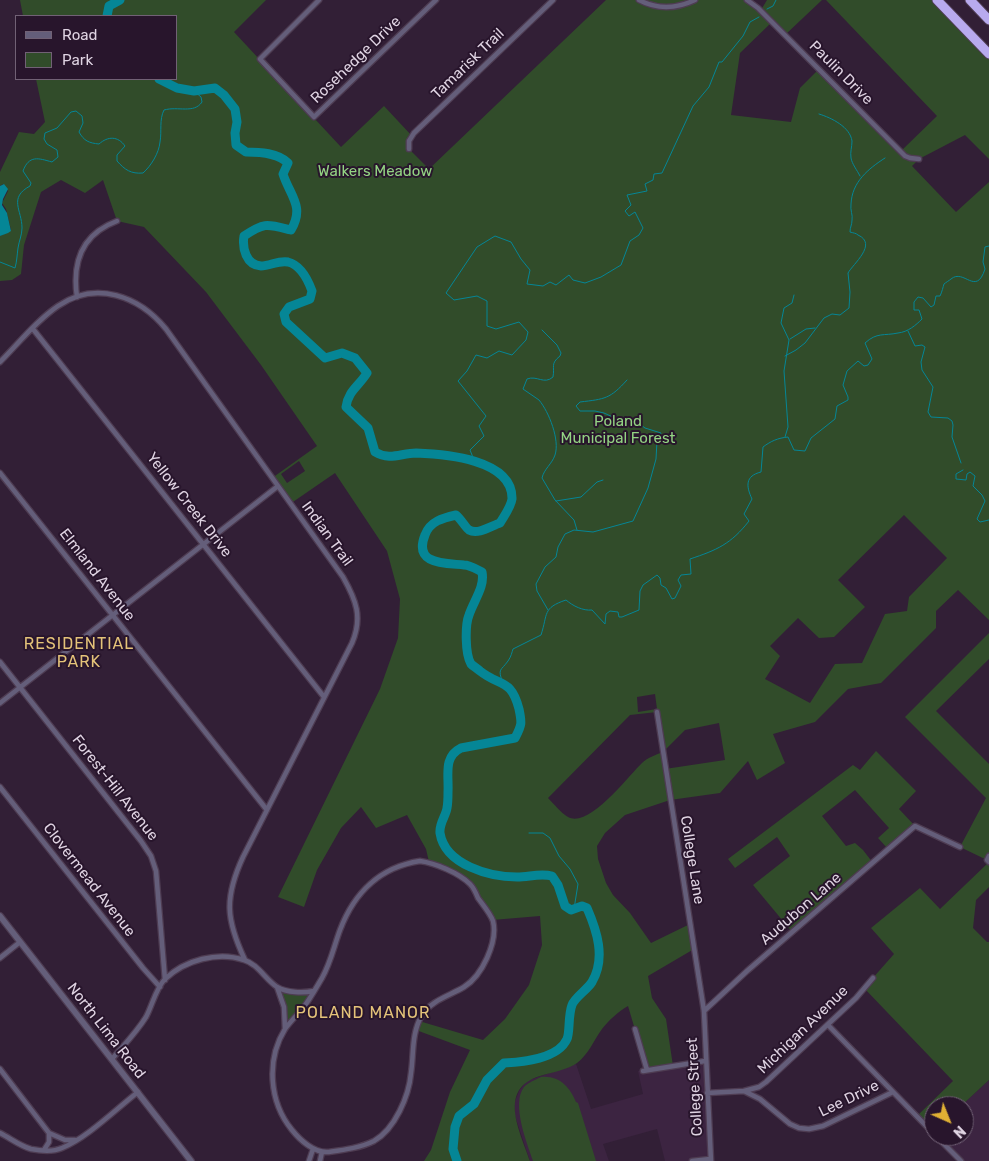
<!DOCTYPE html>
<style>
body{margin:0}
#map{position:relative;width:989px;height:1161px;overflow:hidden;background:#321f36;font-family:Rubik,sans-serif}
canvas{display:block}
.legend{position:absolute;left:15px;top:15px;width:162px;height:65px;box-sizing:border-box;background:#28152c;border:1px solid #716175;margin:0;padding:6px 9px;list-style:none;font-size:15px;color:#dfd3e2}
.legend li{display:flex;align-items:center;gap:10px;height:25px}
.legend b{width:25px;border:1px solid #716175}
.north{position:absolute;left:924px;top:1096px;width:50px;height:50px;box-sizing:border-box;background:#28152c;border:1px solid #716175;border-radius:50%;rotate:136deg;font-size:14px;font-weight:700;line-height:20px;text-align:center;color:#dfd3e2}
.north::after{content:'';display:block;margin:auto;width:18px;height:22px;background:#e0b034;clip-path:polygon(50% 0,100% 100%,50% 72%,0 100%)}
</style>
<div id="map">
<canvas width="989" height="1161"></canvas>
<ul class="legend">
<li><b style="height:6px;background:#645e7a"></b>Road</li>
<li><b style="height:14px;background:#314c2a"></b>Park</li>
</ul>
<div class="north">N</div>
</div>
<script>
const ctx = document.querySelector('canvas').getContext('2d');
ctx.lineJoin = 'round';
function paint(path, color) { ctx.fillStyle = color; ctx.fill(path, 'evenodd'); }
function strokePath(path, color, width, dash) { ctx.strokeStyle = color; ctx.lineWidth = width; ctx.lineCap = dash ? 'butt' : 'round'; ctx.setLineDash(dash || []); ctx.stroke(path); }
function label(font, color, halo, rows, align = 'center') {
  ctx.font = font + ' Rubik,sans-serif'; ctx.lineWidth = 4; ctx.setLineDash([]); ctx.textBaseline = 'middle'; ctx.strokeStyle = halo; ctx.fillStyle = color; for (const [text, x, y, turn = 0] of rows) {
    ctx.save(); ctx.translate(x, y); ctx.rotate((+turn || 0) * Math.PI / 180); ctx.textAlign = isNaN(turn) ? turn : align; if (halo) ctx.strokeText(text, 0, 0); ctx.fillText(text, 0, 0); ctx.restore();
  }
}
paint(new Path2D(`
 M705 1061 710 1159 692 1161H665L657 1129 603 1144 609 1161H530L515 1116 514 1104 519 1091 526 1081 576 1064 591 1109 643 1094 638 1071Z
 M989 1080V1161H961L936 1136H964V1106H961Z`), '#3c2441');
paint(new Path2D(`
 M20 0H266L234 32 341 147 384 106 412 136 409 149 429 169 606 0H747L761 10 767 0H822L785 35 772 22 740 53 731 115 791 122 800 88 819 69 901 151 937 116 826 0H937L989 54V159L965 135 919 159 912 166 956 212 989 182V620L958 590 936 611V628L881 683 848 689 815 722 773 734 785 763 757 780 748 761 720 793 670 800 625 815 605 833 597 846 598 859 606 883 613 895 630 913 651 943 690 924 694 949 648 976 652 998 666 1019 673 1066 647 1070 628 1006C618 1012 609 1020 602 1029 594 1040 588 1055 577 1063 569 1069 550 1073 540 1076 497 1089 520 1131 530 1161H424L431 1150 450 1092 470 1050 416 1030 419 1021 483 1040 505 1019 529 985 542 945 540 916 492 920 470 883 429 862 426 849 407 815 376 828 361 807 341 828 317 870 304 907 278 897 380 689 398 638 400 599 387 551 335 473 290 504 272 478 317 446 261 365 206 292 144 227 117 221 103 180 85 193 61 180 41 192 24 245 21 274 12 280 0 281V236L11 230 6 209 2 203 8 191 3 184 0 186V172L19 132 34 134 45 122 36 79H176V16H23ZM299 461 305 471 287 483 281 474ZM904 515 947 558 909 597 907 611 885 614 862 663 835 664 810 703 765 679 780 656 770 646 798 618 819 638 834 637 865 607 838 580ZM655 694 657 709 638 712 637 697ZM657 712 662 752C656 755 647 758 642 763 629 775 589 829 568 817 561 813 554 804 548 798L630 715ZM719 723 725 760 665 769 663 752 685 730Z
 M989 633V659L936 711 989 764V856L987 860 960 847 986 798 905 717Z
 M876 751 916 791 899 809 915 826 888 849 878 838 889 828 855 790 822 816 846 846 855 843 863 850 873 863 793 933 753 885 790 856 777 837 735 868 728 859 853 765 860 770Z
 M989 862V887L976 900 973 928 987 942H989V1080L961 1106H934V1132L917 1116 953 1081 864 988 894 954 871 928 920 888 940 909Z
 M277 987 292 992 314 991 285 1029V1019Z
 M541 1077C559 1075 570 1087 576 1102L578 1103 596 1161H533C527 1143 511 1104 524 1087 529 1082 535 1080 541 1077Z`), '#314c2a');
paint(new Path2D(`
 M4 184 8 189 3 199 2 205 7 213 11 231 8 233 0 236V186Z`), '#058696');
strokePath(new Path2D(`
 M767 9 773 6 776 0
 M819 114C832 118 850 127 852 141 852 147 850 152 851 158 852 164 857 170 860 176
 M0 262 15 268C17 261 17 255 18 248 19 241 22 235 22 228 22 210 8 198 30 186L31 183 23 171C29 155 38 158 52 162L58 157 57 150 47 144 44 139 45 133 57 128 71 112 76 111 82 116 83 123 79 132C84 141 89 143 99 144 108 136 118 136 125 146L117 155V161C125 170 131 174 143 173 151 166 159 153 160 142 162 131 159 120 164 110 178 106 194 114 202 102L201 97 194 91
 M542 330 557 345 561 353 560 356C550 364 555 366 553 377 544 385 537 375 527 379L523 389C528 393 534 396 539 400 549 412 560 440 555 455 552 464 544 469 542 478L555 500 574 520 577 530
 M908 331 915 346 922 345 925 347 921 362 922 370 933 387 928 412 931 417 948 418 952 421 953 425 952 437 961 463
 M790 339 806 329 815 328
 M785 356 796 350 805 343 824 318 832 314 840 315 849 308 850 292 848 273C853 264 878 244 858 235 856 233 853 233 850 232 850 227 852 225 852 220 853 215 850 210 851 204 852 182 868 169 885 158
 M785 437 788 427 784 371 789 340 781 323 784 308 792 303 794 295
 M474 460 470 450 484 436 479 426 486 416 458 381 467 371 476 355 487 358 499 351 512 355 526 340 528 332 519 322 496 329 487 326V301L477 296 454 300 446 293 477 247 495 236 511 242 521 259 530 270 527 284 543 286 550 282 556 285 569 275 573 280 585 283 601 277 621 265 630 241 639 235 643 228 635 212 629 216 625 211 631 205 627 195 647 191 645 184 653 180 654 174 662 173 693 106 709 87 719 62H722L743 36 750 22 759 17
 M963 470 956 474V479L966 480 967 474 970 472 975 476 973 486 982 495 985 501 977 519 980 522 989 520
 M556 501 581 497 597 482 603 480
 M548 610 537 591 536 584 545 567 556 557 558 547 565 534 574 530 593 532 633 521 648 488 656 459 657 441 661 433 645 428 637 422 615 418 604 413 595 411H580L576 406 580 402C605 399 610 399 627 380
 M503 683C497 668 501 671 508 661 511 657 512 652 513 649L541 635C548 614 542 608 566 600 573 606 583 611 592 610L605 624 606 614 610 611 618 612 619 617H622L639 610 640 591 643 585 657 575 660 578 661 585 666 588 672 599 675 598 681 586 678 580 681 575 691 574 690 559C717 550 731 544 749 521L744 514 752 499C746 486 745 476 761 472L763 447C771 441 778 438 788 437L794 450 805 451 811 438 835 419 837 406 848 400V397L843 385 847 371 858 361 864 366 868 365 872 359 865 343C877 332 884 336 898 333 908 332 916 325 922 319L919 310H914V302L918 297 923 298 931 307 934 305 936 296H940C942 292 943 287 944 284 945 283 950 280 951 279 964 268 976 297 985 269L983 262 985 247 989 246
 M529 833H543L550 838 559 856 570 869 578 884 574 909`), '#058696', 1);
strokePath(new Path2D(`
 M107 16 109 6 120 0
 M159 79 177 88 194 91 215 88 224 95 235 109 237 122 235 133 236 145 246 152C260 152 278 153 288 163L283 174C290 196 305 206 291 230 267 224 265 222 244 236 242 248 246 265 261 266 270 266 279 260 288 262 300 265 308 280 312 291L310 299 289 307 284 314 286 322 325 358 342 353 355 358 367 373C359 386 348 391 346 407L368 428 375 452C390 461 401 453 416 453 444 454 513 459 512 499 511 507 504 516 500 523 491 526 478 535 469 530 465 527 461 519 456 515 443 518 430 521 425 535 413 565 445 563 464 565 470 565 476 569 482 572 485 587 474 600 469 615 465 625 465 654 471 664 473 666 478 669 480 671 500 687 511 678 519 709 522 723 522 725 515 738L461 748C443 757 449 775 448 792 448 797 448 803 447 808 446 816 439 823 440 833 445 865 490 877 517 877 529 877 540 873 552 876L558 885 565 906 571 910 582 906 587 908C597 931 606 958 592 982 587 990 575 997 572 1005 568 1015 570 1033 567 1039 558 1059 523 1062 504 1063L487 1080 474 1104 459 1116 455 1127 453 1149 457 1161`), '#058696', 9);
const minor = new Path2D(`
 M319 0 260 59 314 117 436 0
 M639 0C658 10 676 9 695 0
 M747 0 758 8 905 156 910 158 919 159
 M409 149V141L414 133 553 0
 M77 297C72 262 82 234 117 221
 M33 329 324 697
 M0 362C18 344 36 321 58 306 96 280 139 296 166 329L343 577C356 600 363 617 352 643L243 857C224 898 226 920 245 960
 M0 473 267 810
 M0 662 141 841 151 856 156 871 165 980
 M0 703 278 486
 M657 712 704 1011 711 1161
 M0 787 143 968 160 987
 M989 856 987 860 989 862
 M420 861C435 863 459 873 470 884 474 888 476 893 478 898 483 905 490 913 493 921 498 942 482 976 464 987 449 996 432 1000 422 1015 411 1034 414 1053 411 1073 409 1096 395 1129 374 1141 360 1148 343 1150 328 1152 314 1153 300 1140 292 1130 269 1102 266 1060 285 1029 290 1022 297 1015 303 1008 310 999 316 988 322 978 331 962 334 946 340 930 354 893 380 867 420 861Z
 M0 958 20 942
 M277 987 284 1007 285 1029
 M704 1011 747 971 915 826 960 847
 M828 1025 934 1134
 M635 1029 647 1070
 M112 1059C124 1045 136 1033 146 1017 152 1006 156 988 165 979 185 960 218 951 244 960 258 964 265 979 277 987 287 993 303 993 314 991
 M0 1069 49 1133V1142L44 1150
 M643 1071 705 1061
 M744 1091 759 1087 766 1082 856 998 873 978
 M707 1093 744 1091 760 1099 790 1124 799 1128 809 1129 823 1126 893 1092
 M0 1133C10 1138 20 1146 31 1149 41 1151 53 1152 62 1148 87 1138 116 1109 138 1092
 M49 1133 65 1140H75
 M936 1136 961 1161
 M309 1161 313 1149
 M320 1161 322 1152
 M692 1161 710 1159`);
const tertiary = new Path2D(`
 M0 916 191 1161`);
const motorway = new Path2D(`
 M937 0 989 54
 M970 0 989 20`);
strokePath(minor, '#4e3c52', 7);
strokePath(tertiary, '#4e3c52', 8);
strokePath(motorway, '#4e3c52', 11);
strokePath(minor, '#645e7a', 4.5);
strokePath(tertiary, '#645e7a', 5.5);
strokePath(motorway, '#b8aaee', 9);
label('15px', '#dfd3e2', '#28152c', [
 ["Rosehedge Drive",356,60,-44],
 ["Tamarisk Trail",468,64,-44],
 ["Paulin Drive",841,73,45],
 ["Yellow Creek Drive",189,505,52],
 ["Indian Trail",327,534,54],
 ["Elmland Avenue",97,575,52],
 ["Forest-Hill Avenue",115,788,52],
 ["College Lane",692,860,81],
 ["Clovermead Avenue",89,880,52],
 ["Audubon Lane",801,909,-41],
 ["Michigan Avenue",803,1030,-44],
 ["North Lima Road",106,1031,52],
 ["College Street",695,1087,-93],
 ["Lee Drive",849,1099,-26]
]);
label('15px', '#93d383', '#28152c', [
 ["Walkers Meadow",375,172],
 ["Poland",618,422],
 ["Municipal Forest",618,439]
]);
ctx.letterSpacing = '1px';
label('16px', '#e4c379', '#28152c', [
 ["RESIDENTIAL",79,644],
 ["PARK",79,662],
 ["POLAND MANOR",363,1013]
]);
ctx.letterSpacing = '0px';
</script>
